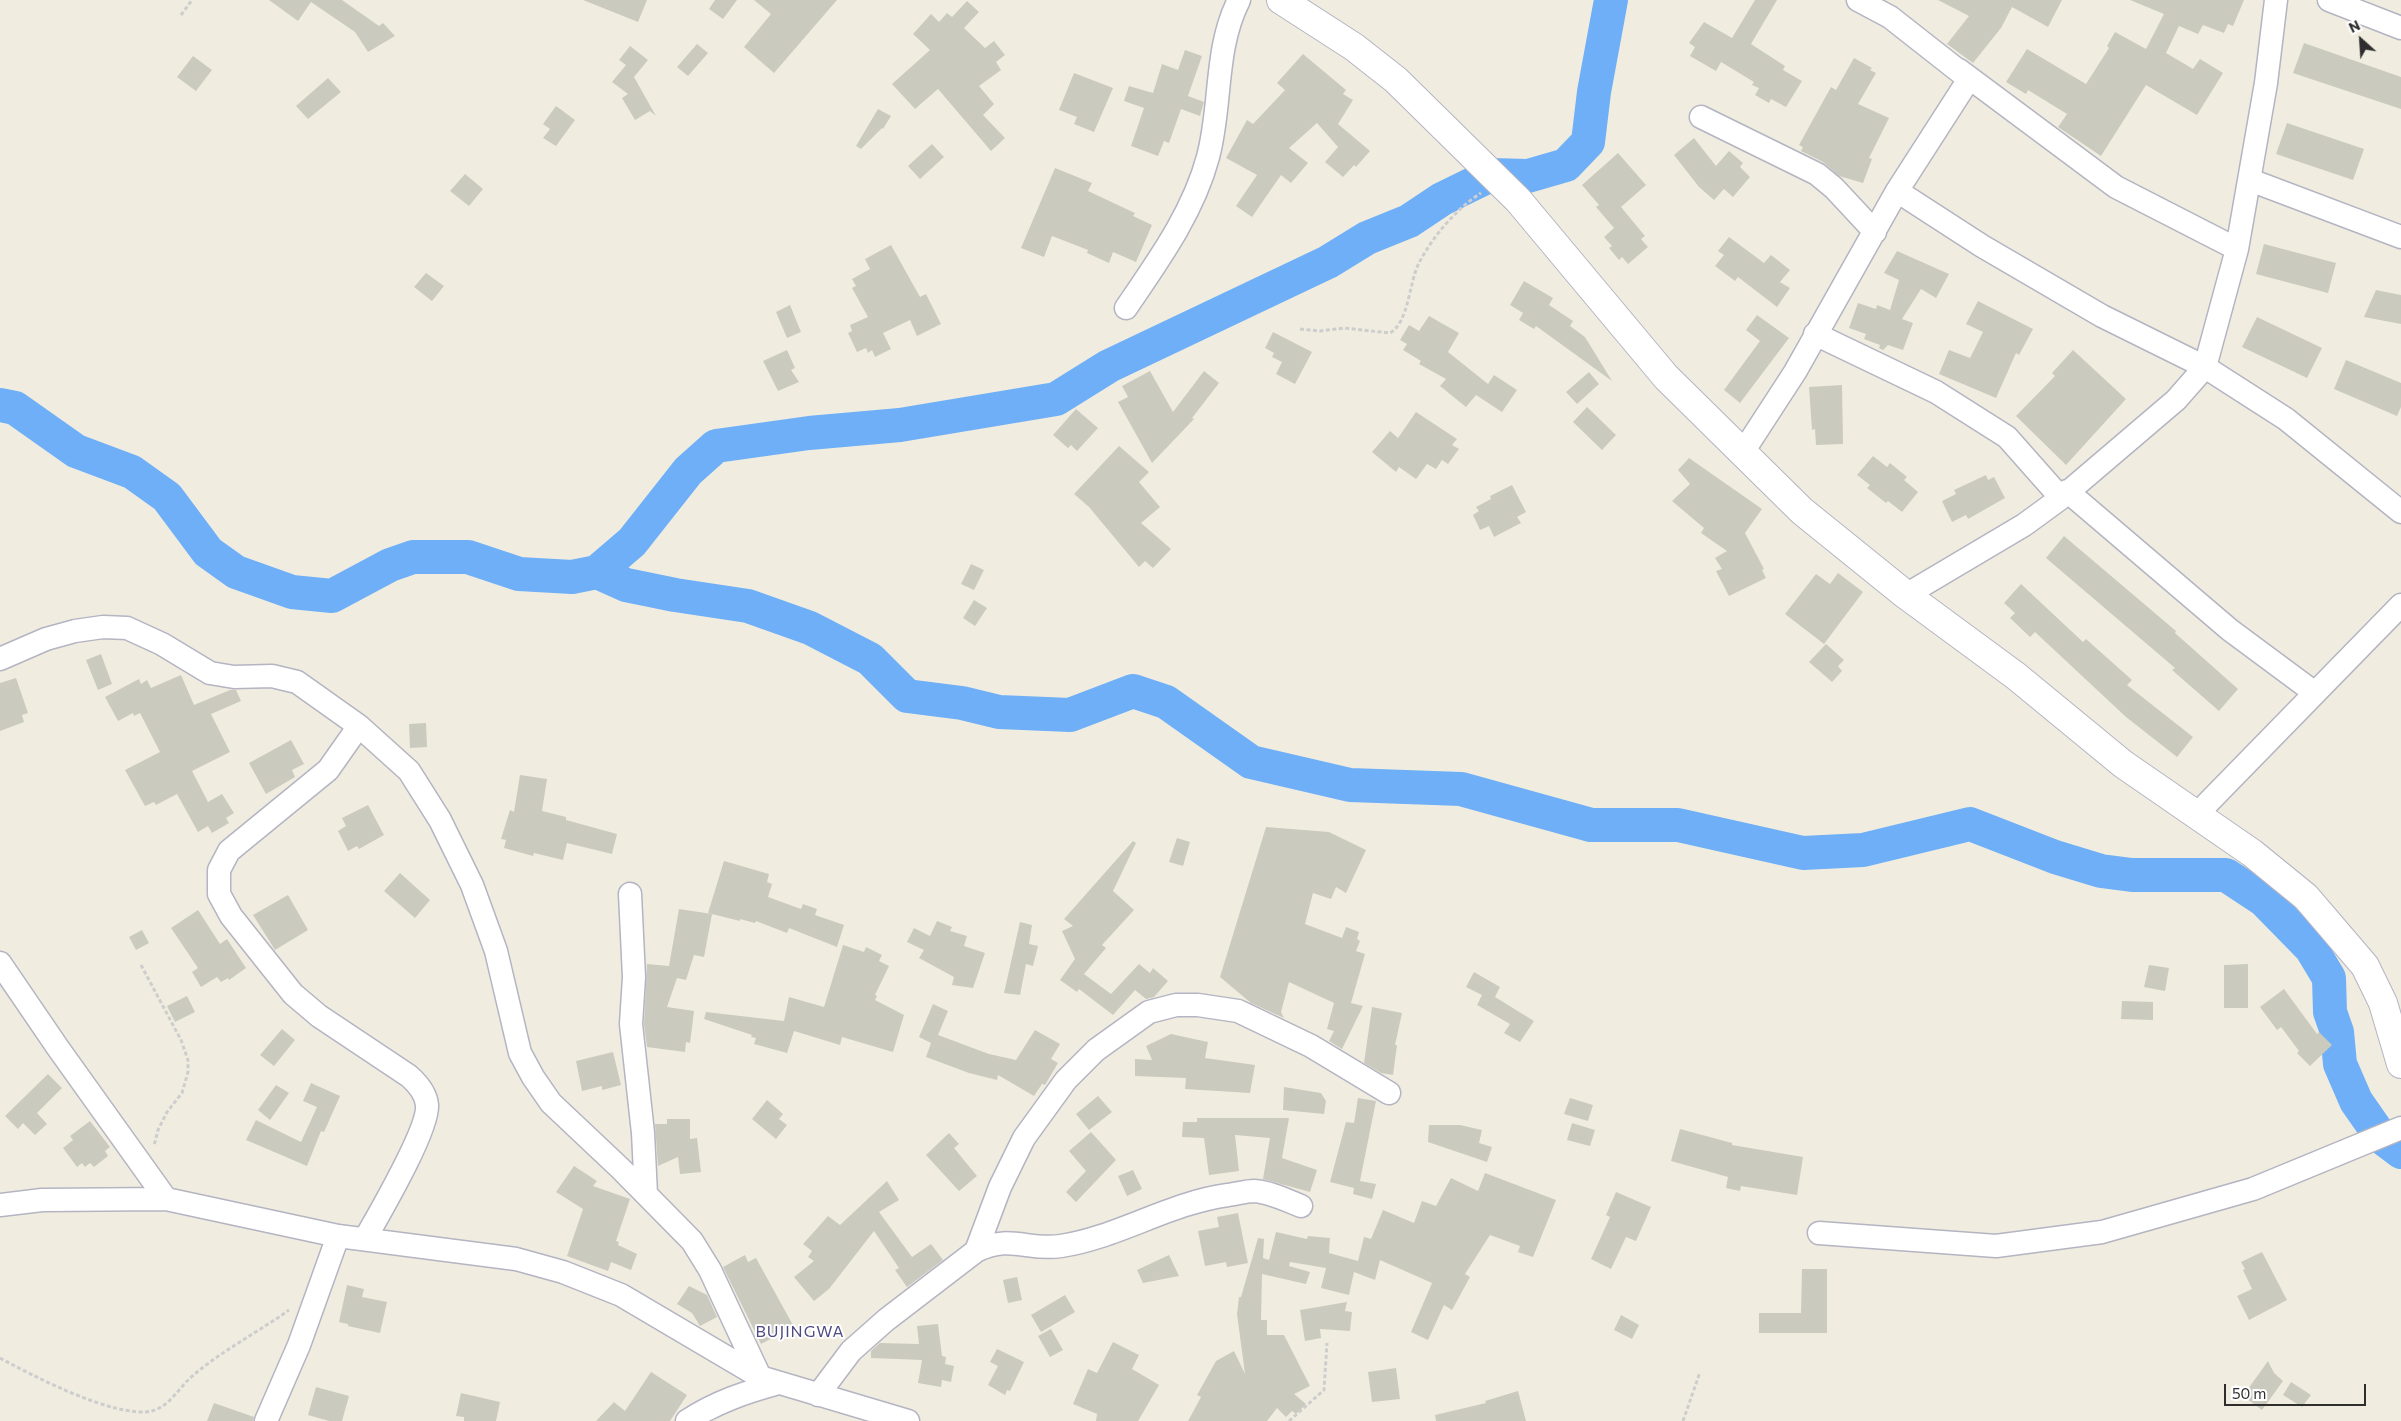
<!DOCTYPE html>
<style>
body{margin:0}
#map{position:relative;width:2401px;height:1421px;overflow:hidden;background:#f0ede0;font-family:Commissioner,sans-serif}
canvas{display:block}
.north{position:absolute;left:2336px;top:15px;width:50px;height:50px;-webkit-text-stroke:4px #fff;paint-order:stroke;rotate:334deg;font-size:14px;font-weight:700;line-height:20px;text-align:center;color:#2e2e2e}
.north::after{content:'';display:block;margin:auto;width:18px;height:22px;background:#2e2e2e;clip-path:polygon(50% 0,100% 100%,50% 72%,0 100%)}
.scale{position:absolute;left:2224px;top:1384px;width:142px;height:22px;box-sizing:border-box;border:2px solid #2e2e2e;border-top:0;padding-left:6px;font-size:15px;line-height:18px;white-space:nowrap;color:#2e2e2e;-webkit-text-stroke:4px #fff;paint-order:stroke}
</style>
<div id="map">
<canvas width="2401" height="1421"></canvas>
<div class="north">N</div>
<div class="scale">50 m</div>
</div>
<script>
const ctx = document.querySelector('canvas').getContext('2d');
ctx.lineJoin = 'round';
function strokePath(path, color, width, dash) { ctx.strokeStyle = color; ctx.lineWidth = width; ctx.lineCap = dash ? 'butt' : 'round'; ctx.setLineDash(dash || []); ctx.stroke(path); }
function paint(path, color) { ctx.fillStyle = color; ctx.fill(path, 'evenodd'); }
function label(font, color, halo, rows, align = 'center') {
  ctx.font = font + ' Commissioner,sans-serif'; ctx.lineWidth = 4; ctx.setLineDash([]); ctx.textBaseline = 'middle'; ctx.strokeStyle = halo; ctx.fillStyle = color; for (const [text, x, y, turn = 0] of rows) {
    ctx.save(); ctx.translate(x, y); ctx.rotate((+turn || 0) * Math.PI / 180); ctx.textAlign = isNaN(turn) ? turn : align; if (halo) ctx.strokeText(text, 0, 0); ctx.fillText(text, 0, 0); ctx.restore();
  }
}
strokePath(new Path2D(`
 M0 405 15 408 76 451 132 472 167 497 208 552 236 572 292 592 332 596 390 565 413 557H468L519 574 572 577 597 572 632 542 688 471 716 446 809 433 900 425 1056 399 1109 366 1328 262 1367 238 1409 221 1442 199 1491 175 1528 176 1566 165 1588 142 1594 92 1611 0
 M597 572 626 585 675 595 748 606 810 628 870 659 907 696 962 703 999 712 1070 715 1133 691 1166 702 1251 762 1350 785 1461 789 1591 825H1678L1803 853 1863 850 1970 824 2055 857 2101 871 2132 875H2226L2264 900 2311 948 2329 978 2330 1012 2337 1032 2340 1064 2356 1101 2381 1137 2401 1152`), '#6eaff7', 34);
paint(new Path2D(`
 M269 0H342L379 26 383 23 395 36 368 52 355 32 311 2 298 21Z
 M583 0H647L638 22Z
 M715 0H737L723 19 709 9Z
 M754 0H837L774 73 744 47 771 14Z
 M1755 0H1777L1751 44 1785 66 1783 70 1802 81 1786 107 1771 99 1769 103 1755 95 1759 88 1752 85 1754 82 1721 62 1716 71 1690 56 1695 47 1689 43 1704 22 1732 38Z
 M1938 0H2062L2048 27 2012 7 2001 28 1973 63 1947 44 1969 16Z
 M2130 0H2244L2233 26 2228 24 2224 33 2203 25 2198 34 2179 26 2166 53 2193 69 2200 59 2223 73 2197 115 2146 85 2101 156 2058 127 2067 114 2028 90 2026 94 2006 82 2027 49 2086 84 2109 48 2107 46 2115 32 2146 49 2164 14Z
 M967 1 979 12 964 28 985 48 994 41 1005 55 996 62 1001 70 979 86 994 104 983 115 1005 138 991 151 938 89 915 109 892 84 930 50 913 34 931 14 939 22 947 13 952 17Z
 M2304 43 2401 77V109L2293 73Z
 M697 44 708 53 688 76 677 67Z
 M630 46 648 60 634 77 656 116 650 111 635 120 622 98 628 94 612 82 626 65 619 60Z
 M1185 50 1202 56 1188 96 1204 102 1200 116 1181 109 1169 143 1164 141 1158 156 1131 146 1144 108 1124 101 1129 86 1153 93 1162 64 1178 70Z
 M1303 54 1346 90 1343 94 1353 100 1338 124 1370 151 1356 167 1354 165 1343 177 1325 162 1338 147 1317 123 1289 148 1308 163 1291 183 1281 175 1252 217 1236 206 1257 175 1226 158 1247 120 1253 124 1285 90 1277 83Z
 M193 56 212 70 196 91 177 77Z
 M1854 58 1872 68 1870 70 1876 73 1858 104 1889 118 1869 158 1872 159 1863 183 1839 176 1823 162 1801 151 1803 147 1799 145 1831 87 1836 90Z
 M1074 73 1113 88 1094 132 1074 124 1077 117 1059 110Z
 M328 78 341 92 308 119 296 106Z
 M556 106 575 120 556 146 543 138 550 129 543 124Z
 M878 109 891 116 883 129 882 128 861 149 856 146Z
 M2287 123 2364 149 2353 180 2276 154Z
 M1694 138 1716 166 1729 151 1743 163 1740 167 1750 177 1733 197 1724 189 1714 200 1699 187 1674 155Z
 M932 144 944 157 920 179 908 166Z
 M1618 153 1646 185 1621 207 1645 236 1641 239 1648 247 1628 264 1622 257 1619 260 1609 248 1612 246 1604 237 1614 228 1596 207 1599 205 1582 185Z
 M1055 168 1092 183 1088 191 1135 213 1133 216 1152 225 1136 262 1113 252 1109 263 1087 253 1088 250 1052 236 1044 257 1021 248Z
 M465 174 483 189 469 206 450 191Z
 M1729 237 1764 263 1771 255 1790 270 1780 282 1790 288 1777 307 1738 277 1735 281 1715 266 1724 255 1718 251Z
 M2264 244 2336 263 2328 293 2256 274Z
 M891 245 920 297 926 294 941 324 917 336 910 320 883 333 891 349 875 357 872 350 868 353 866 348 857 352 848 333 852 331 850 325 868 317 852 288 856 286 852 279 870 269 865 259Z
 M1897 251 1949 274 1936 298 1921 289 1902 319 1913 323 1903 350 1888 345 1883 350 1879 348 1880 345 1864 339 1866 334 1849 328 1858 303 1876 309 1877 305 1890 310 1899 280 1884 273Z
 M426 273 444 286 432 301 414 287Z
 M1524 281 1553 298 1549 305 1573 321 1570 326 1585 337 1612 381 1536 326 1534 329 1519 320 1523 313 1510 305Z
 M2376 290 2401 295V324L2364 317Z
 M1978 301 2033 329 2019 355 2016 353 1996 398 1939 374 1949 350 1970 358 1983 332 1966 324Z
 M790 305 801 332 787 338 776 312Z
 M1757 315 1789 338 1740 403 1724 390 1760 341 1746 330Z
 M1429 316 1459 333 1448 352 1488 384 1494 375 1517 390 1502 412 1476 395 1466 407 1440 386 1446 379 1419 364 1421 361 1403 350 1407 344 1400 340 1409 325 1419 331Z
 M2257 317 2322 348 2307 378 2242 347Z
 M1273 332 1312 352 1295 384 1276 374 1282 362 1272 357 1274 353 1265 348Z
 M787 350 795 368 791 370 799 382 778 391 763 361Z
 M2073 350 2126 399 2066 465 2016 416 2055 376 2052 373Z
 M2346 360 2401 383V407L2397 416 2334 389Z
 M1150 371 1173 412 1204 371 1219 383 1192 418 1194 419 1152 463 1118 402 1128 397 1122 386Z
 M1589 372 1599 384 1577 404 1566 392Z
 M1842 385 1843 444 1816 445 1815 429 1812 430 1809 387Z
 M1587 407 1616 435 1602 450 1573 422Z
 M1076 409 1098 428 1077 451 1071 445 1068 448 1053 435Z
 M1416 412 1457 439 1452 445 1459 449 1448 464 1442 460 1436 469 1427 464 1416 479 1399 467 1396 472 1372 452 1390 431 1398 438Z
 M1119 446 1149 472 1139 482 1160 507 1141 523 1171 549 1153 568 1145 561 1139 567 1089 507 1074 494Z
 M1873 456 1887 467 1890 463 1907 477 1904 480 1918 492 1902 512 1888 501 1886 503 1867 488 1870 485 1857 475Z
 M1689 458 1762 509 1745 533 1764 569 1762 570 1766 578 1729 596 1716 571 1722 569 1715 558 1727 551 1701 533 1704 528 1672 501 1690 484 1678 470Z
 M1986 475 1988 480 1994 477 2005 498 1968 519 1966 515 1952 522 1942 501 1956 494 1954 490Z
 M1512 485 1526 512 1517 517 1521 523 1494 537 1489 526 1480 530 1473 515 1479 511 1476 507 1491 499 1490 496Z
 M2064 536 2176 631 2175 633 2238 689 2219 711 2172 670 2175 668 2046 558Z
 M971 564 984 570 974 590 961 584Z
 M1838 573 1863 592 1824 644 1785 614 1816 574 1830 584Z
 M2021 584 2083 642 2086 639 2132 680 2127 685 2193 737 2177 757 2126 717 2035 632 2030 637 2010 618 2015 613 2004 603Z
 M974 600 987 608 975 626 963 618Z
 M1826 644 1844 660 1838 666 1842 671 1832 682 1809 662Z
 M101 654 112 684 98 690 86 660Z
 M181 675 194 705 230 690H236L241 701 211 714 230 752 192 771 208 802 222 794 234 813 226 818 229 823 212 833 208 826 198 832 177 794 156 805 154 802 145 806 125 770 160 752 140 713 134 716 133 713 118 721 105 697 139 679 141 684 147 680 151 688Z
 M16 678 28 713 22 715 24 722 0 731V683Z
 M426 723 427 747 410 748 409 724Z
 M291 740 304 764 292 770 295 777 266 794 249 763Z
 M520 775 547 779 542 811 566 817V820L617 834 612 854 567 843 563 860 534 853 533 856 504 848 506 840 501 839 510 810 514 812Z
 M368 805 384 835 359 849 357 846 348 851 338 831 346 826 342 818Z
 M1266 827 1329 832 1366 850 1346 893 1336 887 1331 899 1313 893 1305 924 1342 938 1346 927 1359 932 1357 939 1360 941 1356 951 1365 954 1351 1003 1363 1006 1342 1049 1329 1041 1334 1031 1327 1029 1334 1003 1289 982 1281 1012 1284 1018 1251 1003 1220 977Z
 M1177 838 1190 842 1183 866 1169 862Z
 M1133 841 1136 843 1113 891 1134 910 1102 945 1106 948 1084 974 1111 994 1139 964 1150 973 1153 968 1168 981 1154 997 1146 999 1135 990 1113 1015 1079 989 1077 992 1060 980 1075 959 1062 931 1073 926 1064 919Z
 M724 861 769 874 767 882 772 884 768 897 801 909 803 904 817 909 815 915 844 925 837 947 789 928 787 933 756 921 755 923 740 919V921L708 913Z
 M400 873 430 900 415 918 384 891Z
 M288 895 308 930 275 950 253 915Z
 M679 909 712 914 704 957 694 955 686 980 677 978 667 1007 694 1011 690 1043 686 1042 685 1052 647 1047 644 1024 647 964 669 966Z
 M198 910 220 944 227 939 246 968 229 980 228 978 221 982 217 977 201 987 192 972 198 968 171 928Z
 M937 921 952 927 950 931 967 936 964 946 985 953 973 988 952 985 954 977 919 958 924 950 907 942 914 928 930 936Z
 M1020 922 1032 925 1029 944 1038 946 1033 966 1026 964 1020 995 1004 993Z
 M142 930 149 943 136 950 129 937Z
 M843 945 864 952 866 947 882 955 879 961 889 966 875 995 877 996 875 1000 904 1015 893 1052 842 1037 840 1045 794 1031 787 1053 754 1044 756 1038 751 1037 752 1035 704 1019 706 1012 784 1021 789 997 824 1007Z
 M2248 964V1008H2224V965Z
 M2149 965 2169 968 2165 991 2144 987Z
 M1474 972 1500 987 1495 997 1534 1021 1520 1042 1504 1033 1510 1024 1477 1005 1482 995 1466 987Z
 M2284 989 2317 1034 2319 1032 2332 1045 2310 1066 2297 1053 2299 1051 2281 1027 2277 1030 2260 1007Z
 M187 996 195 1012 175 1022 167 1006Z
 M2122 1001 2153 1002V1020L2121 1019Z
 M933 1004 948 1011 938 1035 989 1054 1016 1060 1035 1030 1060 1044 1051 1059 1058 1063 1045 1085 1042 1084 1034 1096 998 1075 997 1080 969 1073 926 1057 931 1043 919 1037Z
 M1372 1007 1402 1013 1395 1045H1397L1393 1075 1381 1073 1364 1063Z
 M282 1029 295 1040 274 1066 260 1055Z
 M1171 1034 1208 1042 1205 1058 1255 1065 1250 1093 1185 1089 1186 1078 1135 1076V1059L1152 1060 1146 1046Z
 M613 1052 621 1085 602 1090V1086L582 1091 576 1061Z
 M48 1074 62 1088 37 1113 47 1124 35 1135 23 1123 18 1129 5 1116Z
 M311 1083 340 1096 324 1132 321 1131 307 1166 246 1140 256 1120 301 1142 317 1107 303 1101Z
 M276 1085 289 1093 270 1120 258 1110Z
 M1284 1087 1321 1093 1326 1101 1324 1114 1283 1110Z
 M1098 1096 1112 1112 1089 1130 1076 1114Z
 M1358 1098 1376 1101 1360 1181 1376 1184 1372 1199 1353 1194 1354 1188 1330 1182 1346 1122 1354 1123Z
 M1570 1098 1593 1105 1588 1121 1564 1114Z
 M767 1100 783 1114 779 1119 787 1125 776 1139 752 1119Z
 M1197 1118H1289L1282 1158 1317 1170 1310 1192 1263 1179 1270 1138 1235 1135 1239 1171 1209 1175 1204 1138 1182 1137 1183 1122H1197Z
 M667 1119H690V1139L697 1138 701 1172 680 1174 678 1157 658 1166 655 1124H667Z
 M90 1121 110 1147 105 1151 108 1156 94 1167 90 1163 85 1167 82 1163 77 1167 63 1148 73 1140 70 1136Z
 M1572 1123 1595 1130 1590 1146 1567 1140Z
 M1429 1125H1460L1482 1130 1479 1143 1492 1147 1487 1162 1428 1142Z
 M1680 1129 1732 1143V1145L1803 1157 1797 1195 1741 1186 1740 1191 1726 1188 1728 1177 1671 1161Z
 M1091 1132 1116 1160 1076 1202 1066 1192 1086 1171 1069 1151Z
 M949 1133 959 1144 954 1148 977 1176 959 1191 926 1155Z
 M574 1166 597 1181 593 1186 630 1199 616 1241 619 1242 618 1245 637 1254 631 1270 611 1262 608 1271 567 1256 583 1209 556 1192Z
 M1133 1170 1142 1189 1127 1196 1118 1176Z
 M1485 1173 1556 1200 1533 1257 1518 1252 1520 1246 1490 1235 1465 1274 1470 1277 1452 1310 1444 1305 1428 1340 1411 1332 1432 1283 1380 1260 1375 1280 1354 1272 1349 1295 1321 1288 1326 1268 1290 1262 1289 1266 1310 1272 1306 1284 1262 1274 1261 1320H1267V1335H1284L1310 1386 1294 1394 1306 1404 1296 1414 1292 1411 1286 1417 1277 1408 1267 1421H1188L1201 1397 1197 1395 1216 1361 1234 1351 1245 1374 1237 1314 1239 1297H1241L1258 1238 1264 1239 1263 1258 1269 1260 1276 1232 1307 1239 1308 1236 1330 1238 1329 1253 1358 1261 1364 1237 1371 1239 1383 1210 1414 1223 1422 1201 1436 1206 1451 1178 1478 1191Z
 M887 1181 899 1200 879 1212 912 1257 931 1244 943 1260 907 1287 895 1270 899 1268 874 1231 829 1289 814 1301 794 1277 814 1261 808 1257 812 1251 803 1244 828 1216 840 1225Z
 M1616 1192 1651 1207 1636 1241 1626 1237 1611 1269 1591 1259 1610 1217 1606 1215Z
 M1238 1213 1248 1263 1227 1267 1226 1262 1205 1266 1198 1231 1219 1227 1217 1217Z
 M2262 1252 2287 1300 2249 1320 2237 1296 2252 1289 2243 1270 2245 1269 2241 1262Z
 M745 1255 748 1262 756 1258 794 1327 761 1344 723 1267Z
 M1169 1255 1179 1276 1143 1283 1137 1270Z
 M1802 1269H1827V1333H1759V1313H1801Z
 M1017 1277 1022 1300 1008 1303 1003 1280Z
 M347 1285 364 1289 362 1297 387 1302 380 1333 348 1326V1324L339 1322Z
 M689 1286 707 1295 717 1317 700 1326 692 1313 677 1304Z
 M1065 1295 1075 1312 1041 1332 1031 1315Z
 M1347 1302 1345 1311 1352 1312 1350 1331 1320 1329 1321 1338 1305 1341 1300 1310Z
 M1621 1315 1639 1325 1632 1339 1614 1330Z
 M938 1324 942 1356 946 1357 945 1364 954 1366 951 1382 942 1380 941 1387 918 1383 922 1360 871 1358V1351L880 1343 919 1344 917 1326Z
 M1051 1329 1063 1350 1050 1357 1038 1336Z
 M1113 1342 1139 1355 1132 1369 1159 1385 1138 1421H1096L1097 1414 1073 1404 1088 1369 1097 1373Z
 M997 1349 1024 1362 1010 1391 1007 1390 1005 1395 988 1385 998 1366 990 1362Z
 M2268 1361 2274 1373 2283 1381 2262 1410 2243 1396Z
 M1396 1368 1400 1399 1372 1402 1368 1372Z
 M651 1372 687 1395 670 1421H596L614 1402 625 1411Z
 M2291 1382 2311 1395 2302 1407 2283 1395Z
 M316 1387 349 1396 342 1421H329L308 1415Z
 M1518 1391 1526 1421H1436L1435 1415 1486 1403 1485 1401Z
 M461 1393 500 1402 496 1421H464V1417L456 1416Z
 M214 1403 254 1417 253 1421H207Z`), '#cbcabe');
const street = new Path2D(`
 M2329 0 2401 28
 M1959 70 2116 187 2237 249
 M1701 117 1817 174 1834 188 1875 232
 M2250 180 2401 237
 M1897 191 1982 246 2102 316 2205 367 2286 419 2401 512
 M1126 308C1158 261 1193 213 1208 157 1222 105 1214 49 1239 0
 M1815 334 1936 392 2007 437 2061 498
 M1743 452 1795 372 1897 191 1969 79 1890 17 1858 0
 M2067 491 2230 630 2315 693
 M1906 595 2024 525 2061 498 2176 400 2205 367 2237 249 2266 83 2276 0
 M0 659 46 639 75 631 103 627 127 628 162 644 210 673 234 677 272 676 297 682 359 726 409 771 440 820 472 885 496 951 520 1053 533 1077 551 1103 621 1169 692 1241 710 1270 760 1377
 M359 726 328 770 229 851 219 870V894L231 916 293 994 319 1016 409 1076C418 1084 426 1093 427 1105 429 1129 379 1214 365 1239
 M2197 814 2401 605
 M630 894 634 977 631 1024 643 1133 646 1194
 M0 963 58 1048 166 1199
 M0 1205 42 1200 166 1199 338 1236 516 1259 563 1272 621 1295 760 1377 908 1421
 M1819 1233 1996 1246 2102 1232 2253 1189 2401 1128
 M976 1251 1000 1187 1024 1138 1066 1080 1096 1050 1149 1012 1176 1005H1198L1238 1011 1311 1046 1389 1093
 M818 1395 851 1351 886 1320 976 1251C1010 1234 1028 1251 1061 1246 1119 1237 1169 1203 1228 1195 1236 1194 1246 1191 1254 1191 1270 1192 1286 1200 1301 1206
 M266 1421 299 1345 338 1236
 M687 1421C716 1402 746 1392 779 1383`);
const secondary = new Path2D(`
 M1281 0 1354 47 1396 80 1518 200 1666 377 1802 511 1906 595 2016 676 2123 764 2252 853 2306 897 2365 966 2383 1003 2401 1064`);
strokePath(street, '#b4b4c2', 25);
strokePath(secondary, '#b4b4c2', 30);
strokePath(new Path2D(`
 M181 15 192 0
 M1300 329 1320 331 1344 328 1390 333C1409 322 1409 282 1419 263 1433 236 1456 209 1481 193
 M141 965 181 1040 188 1060V1072L182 1093 167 1112 158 1130 154 1146
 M0 1358C33 1376 116 1419 152 1411 168 1407 178 1390 189 1379 219 1352 257 1333 289 1310
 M1289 1421 1324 1390 1327 1343
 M1683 1421 1700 1372`), '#cdcdcd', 3, [4, 2.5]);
strokePath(street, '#fff', 22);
strokePath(secondary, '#fff', 28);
ctx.letterSpacing = '1px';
label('16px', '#4e4a82', '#fff', [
 ["BUJINGWA",800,1332]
]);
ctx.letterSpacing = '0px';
</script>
